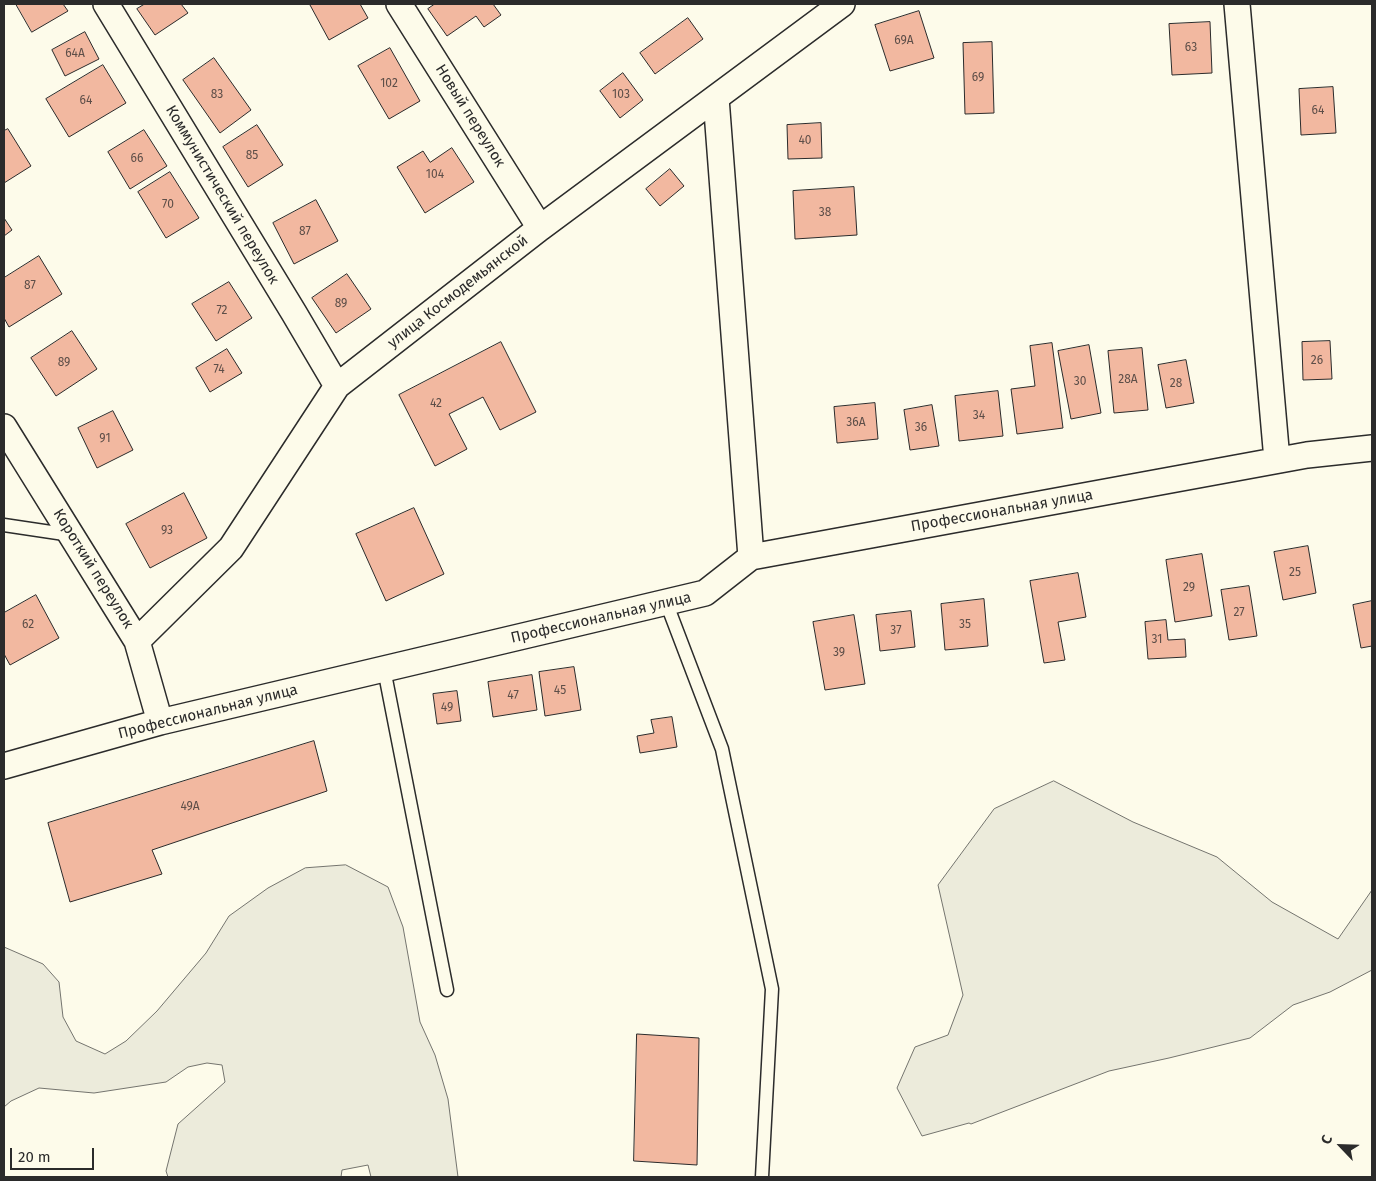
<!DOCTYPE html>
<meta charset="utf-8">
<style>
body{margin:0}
#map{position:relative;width:1376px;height:1181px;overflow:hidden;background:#fdfbea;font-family:"Fira Sans",sans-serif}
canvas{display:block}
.frame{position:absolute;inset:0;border:5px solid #2b2b2b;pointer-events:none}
.north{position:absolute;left:1316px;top:1121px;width:50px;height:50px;-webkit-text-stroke:4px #fdfbea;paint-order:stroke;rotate:294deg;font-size:14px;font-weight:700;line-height:20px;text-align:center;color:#2b2b2b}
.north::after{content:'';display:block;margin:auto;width:18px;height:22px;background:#2b2b2b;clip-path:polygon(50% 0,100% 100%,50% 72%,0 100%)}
.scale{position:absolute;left:10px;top:1148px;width:84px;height:22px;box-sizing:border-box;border:2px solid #2b2b2b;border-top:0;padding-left:6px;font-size:15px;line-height:18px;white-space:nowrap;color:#2b2b2b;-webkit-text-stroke:4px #fdfbea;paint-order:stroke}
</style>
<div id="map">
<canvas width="1376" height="1181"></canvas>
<div class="frame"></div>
<div class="north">С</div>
<div class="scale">20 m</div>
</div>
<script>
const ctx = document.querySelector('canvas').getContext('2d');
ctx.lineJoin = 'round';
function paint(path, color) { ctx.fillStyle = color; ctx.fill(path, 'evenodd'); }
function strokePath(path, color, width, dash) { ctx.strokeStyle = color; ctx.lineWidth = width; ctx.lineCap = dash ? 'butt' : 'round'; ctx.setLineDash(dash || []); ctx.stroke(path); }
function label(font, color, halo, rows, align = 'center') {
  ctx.font = font + ' "Fira Sans",sans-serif'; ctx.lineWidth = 4; ctx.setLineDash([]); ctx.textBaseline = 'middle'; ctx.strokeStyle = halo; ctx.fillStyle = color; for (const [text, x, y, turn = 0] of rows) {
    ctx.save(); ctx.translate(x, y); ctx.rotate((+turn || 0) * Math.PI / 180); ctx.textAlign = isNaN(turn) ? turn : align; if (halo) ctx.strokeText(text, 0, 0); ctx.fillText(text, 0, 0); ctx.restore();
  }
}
const green = new Path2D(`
 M1054 781 1133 822 1217 857 1272 902 1338 939 1372 890V970L1330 992 1293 1005 1250 1038 1169 1058 1109 1071 971 1124 969 1123 922 1136 897 1088 915 1047 948 1035 963 995 938 885 994 809Z
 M346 865 388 887 403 927 420 1022 435 1055 448 1099 458 1177H371L368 1165 342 1170 341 1177H168L166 1171 178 1124 225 1082 222 1065 207 1063 188 1067 166 1082 94 1093 39 1088 11 1101 4 1107V947L43 964 59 982 63 1017 76 1041 105 1054 126 1041 157 1011 206 953 229 916 268 888 305 868Z`);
paint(green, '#ecebdb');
strokePath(green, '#74746e', 1);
const building = new Path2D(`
 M16 4H63L68 11 32 32Z
 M145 4H181L188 13 155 35 137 9Z
 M313 4H360L368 18 329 40 310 5Z
 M435 4H493L501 15 484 27 476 16 447 36 428 9Z
 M919 11 934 58 890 71 875 25Z
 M688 18 703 39 655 74 640 53Z
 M1210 22 1212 73 1172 75 1169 24Z
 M85 32 99 59 65 76 52 50Z
 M992 42 994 113 965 114 963 43Z
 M390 48 420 101 389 119 358 66Z
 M214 58 251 110 220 133 183 80Z
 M103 65 126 103 69 137 46 99Z
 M623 73 643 100 620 118 600 91Z
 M1333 87 1336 133 1301 135 1299 89Z
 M821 123 822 158 788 159 787 125Z
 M257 125 283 165 248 187 223 147Z
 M8 129 31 166 4 183V131Z
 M144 130 167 166 130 189 108 152Z
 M452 148 474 182 425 213 397 167 423 151 430 162Z
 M670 169 684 186 660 206 646 189Z
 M170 172 199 218 166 238 138 192Z
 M854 187 857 235 795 239 793 191Z
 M316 200 338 241 294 264 273 223Z
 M4 218 12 230 4 236Z
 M39 256 62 294 9 327 4 318V278Z
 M347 274 371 309 336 333 312 298Z
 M229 282 252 318 216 341 192 304Z
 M72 331 97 369 56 396 31 358Z
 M1330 341 1332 379 1303 380 1302 342Z
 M501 342 536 412 500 430 483 397 449 414 467 449 435 466 399 395Z
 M1052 343 1063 428 1017 434 1011 389 1035 386 1030 346Z
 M1089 345 1101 413 1071 419 1058 351Z
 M1142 348 1148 410 1114 413 1108 351Z
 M227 349 242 373 210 392 196 368Z
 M1186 360 1194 403 1166 408 1158 365Z
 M998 391 1003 436 959 441 955 396Z
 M875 403 878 439 837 443 834 407Z
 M932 405 939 446 910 450 904 410Z
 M113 411 133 450 97 468 78 428Z
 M184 493 207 538 150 568 126 524Z
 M414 508 444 574 386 601 356 534Z
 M1308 546 1316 593 1283 600 1274 552Z
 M1202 554 1212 616 1175 622 1166 560Z
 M1078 573 1086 617 1058 622 1065 660 1044 663 1030 581Z
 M1249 586 1257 636 1229 640 1221 590Z
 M36 595 59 638 10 665 4 654V613Z
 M984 599 988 646 945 650 941 604Z
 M1372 601V646L1361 648 1353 605Z
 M911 611 915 647 880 651 876 615Z
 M854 615 865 684 825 690 813 622Z
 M1166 620 1168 640 1185 639 1186 657 1148 659 1145 622Z
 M574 667 581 710 545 716 539 672Z
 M532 675 537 710 493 717 488 682Z
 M457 691 461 721 437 724 433 694Z
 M672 717 677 747 640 753 637 736 654 733 651 720Z
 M314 741 327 791 152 850 162 874 70 902 48 823Z
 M637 1034 699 1038 697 1165 634 1161Z`);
paint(building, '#f2b8a0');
strokePath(building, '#2b2b2b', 1);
const service = new Path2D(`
 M4 525 71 535
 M666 602 722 749 772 989 762 1177
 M384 669 447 990`);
const minor = new Path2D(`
 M106 4 294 313 337 386
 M399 4 540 228
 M1237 4 1277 460
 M716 98 751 557
 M4 427 137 641 160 722
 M137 641 231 548 337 386 540 228 842 4
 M4 766 160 722 705 593 751 557 1307 455 1372 448`);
strokePath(service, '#2b2b2b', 15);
strokePath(minor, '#2b2b2b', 28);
strokePath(service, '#fdfbea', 12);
strokePath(minor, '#fdfbea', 25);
label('12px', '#5d4e48', null, [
 ["69А",904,41],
 ["63",1191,48],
 ["64А",75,54],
 ["69",978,78],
 ["102",389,84],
 ["83",217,95],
 ["103",621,95],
 ["64",86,101],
 ["64",1318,111],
 ["40",805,141],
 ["85",252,156],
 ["66",137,159],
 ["104",435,175],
 ["70",168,205],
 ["38",825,213],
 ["87",305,232],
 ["87",30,286],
 ["89",341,304],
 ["72",222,311],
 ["26",1317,361],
 ["89",64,363],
 ["74",219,370],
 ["28А",1128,380],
 ["30",1080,382],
 ["28",1176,384],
 ["42",436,404],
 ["34",979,416],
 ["36А",856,423],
 ["36",921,428],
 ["91",105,439],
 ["93",167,531],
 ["25",1295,573],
 ["29",1189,588],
 ["27",1239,613],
 ["62",28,625],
 ["35",965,625],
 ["37",896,631],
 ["31",1157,640],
 ["39",839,653],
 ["45",560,691],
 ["47",513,696],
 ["49",447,708],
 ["49А",190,807]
]);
label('15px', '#2b2b2b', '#fdfbea', [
 ["Новый переулок",470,116,58],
 ["Коммунистический переулок",222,195,59],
 ["улица Космодемьянской",458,292,-38],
 ["Профессиональная улица",1002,511,-10],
 ["Короткий переулок",93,569,58],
 ["Профессиональная улица",601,618,-13],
 ["Профессиональная улица",208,712,-14]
]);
</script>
